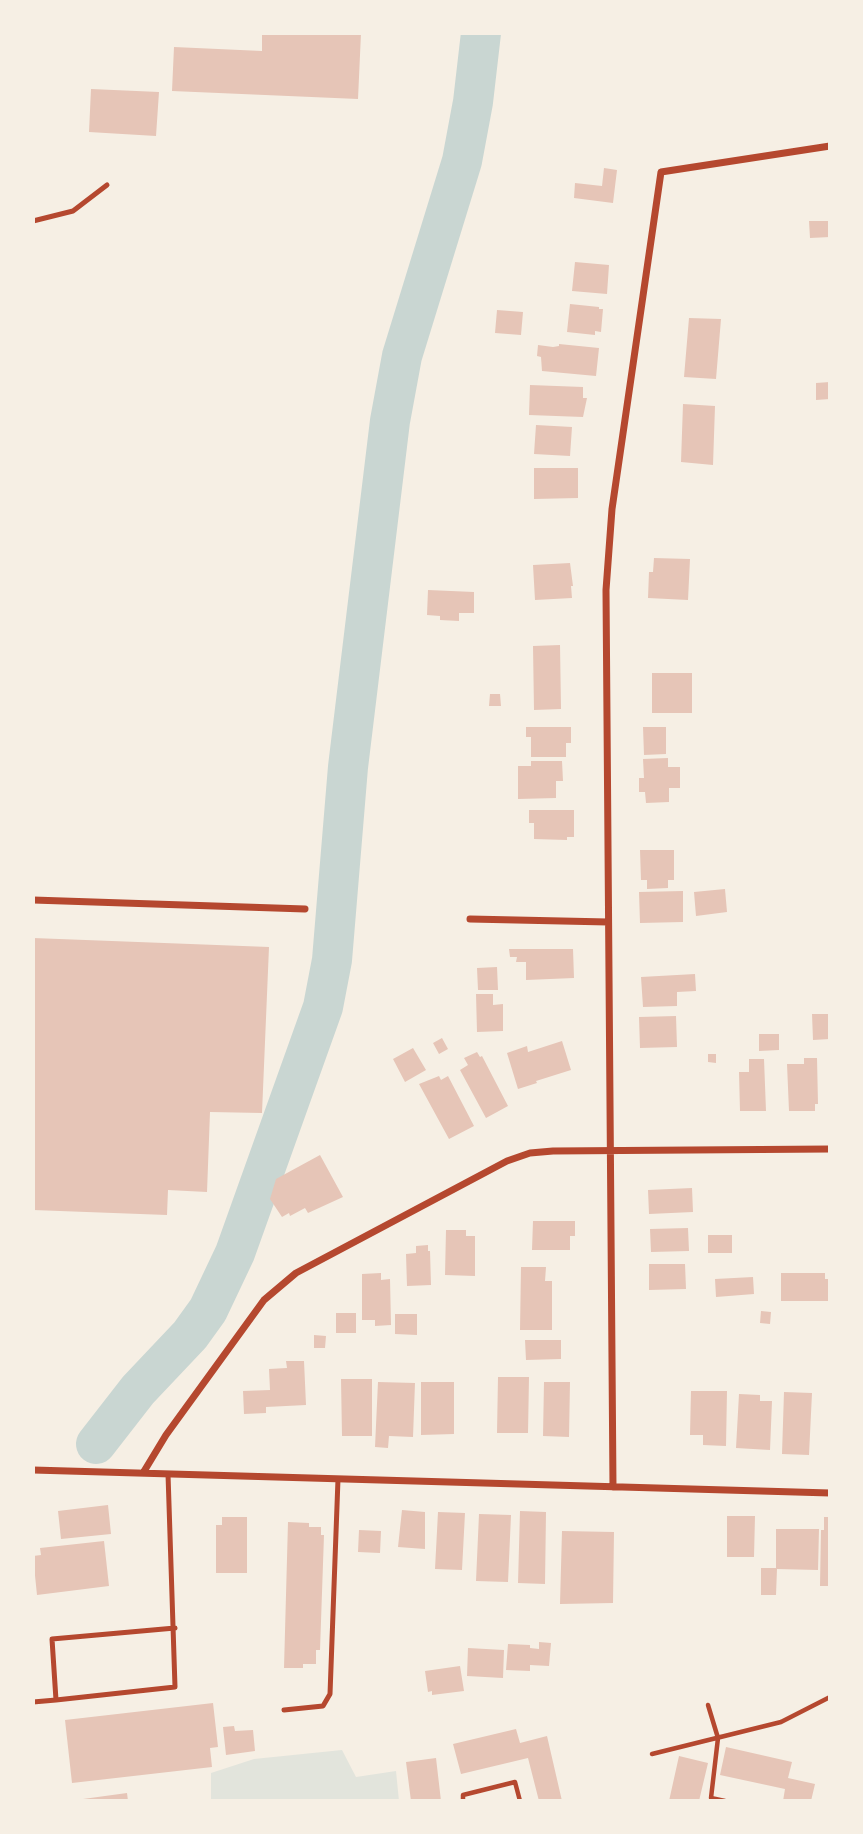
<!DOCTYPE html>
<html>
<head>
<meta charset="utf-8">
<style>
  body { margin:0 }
  #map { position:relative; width:863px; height:1834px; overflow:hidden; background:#f6efe4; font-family:Mulish,sans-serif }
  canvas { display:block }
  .frame { position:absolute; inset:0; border:35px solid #f6efe4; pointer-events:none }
</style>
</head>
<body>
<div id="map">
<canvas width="863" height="1834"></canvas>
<div class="frame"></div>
</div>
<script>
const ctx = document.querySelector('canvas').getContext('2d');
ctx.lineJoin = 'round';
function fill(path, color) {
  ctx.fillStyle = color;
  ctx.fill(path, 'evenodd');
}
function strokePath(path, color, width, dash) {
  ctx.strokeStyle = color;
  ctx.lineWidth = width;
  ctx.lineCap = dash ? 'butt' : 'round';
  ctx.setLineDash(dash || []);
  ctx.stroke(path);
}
const green = new Path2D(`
  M342 1750 356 1777 396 1771 399 1801H211V1773L254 1759Z`);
const river = new Path2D(`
  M96 1444 138 1390 190 1335 208 1310 235 1253 323 1007 332 960 348 767 390 421 402 356 462 161 473 102 481 33`);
const building = new Path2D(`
  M262 33H361L358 99 172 91 174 47 262 51Z
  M91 89 159 92 156 136 89 132Z
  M604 168 617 170 613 203 574 198 575 183 602 186Z
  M809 221H830V237L810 238Z
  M575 262 609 265 607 294 572 291Z
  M570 304 599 307V309H603L601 332 595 331V335L567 332Z
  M497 310 523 312 521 335 495 333Z
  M689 318 721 319 716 379 684 377Z
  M559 344 599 348 596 376 542 371 541 357 537 356 538 345 553 347 559 346Z
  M830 382V399L816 400V383Z
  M530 385 583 387V398H587L583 417 529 415Z
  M683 404 715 406 713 465 681 462Z
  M536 425 572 427 570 456 534 454Z
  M534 468H578V498L534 499Z
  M654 558 690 559 688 600 648 598 649 572H653Z
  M570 563 573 586H571L572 598 535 600 533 565Z
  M428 590 474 592V613H459V621L440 620V616L427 615Z
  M560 645 561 709 534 710 533 646Z
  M652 673H692V713H652Z
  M490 694H500L501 706H489Z
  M526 727H571V743H566V757H531V737H526Z
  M643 727H666V754L644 755Z
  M668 758V767H680V788H669V802L646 803 645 792H639V778H644L643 759Z
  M531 761H562L563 781H556V798L518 799V766H531Z
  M529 810H574V837H567V840L534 839V823H529Z
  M640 850H674V880H668V888L647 889V880H641Z
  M725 889 727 912 696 916 694 892Z
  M683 891V922L640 923 639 892Z
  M33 938 269 947 262 1113 210 1112 207 1192 168 1190 167 1215 33 1210Z
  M509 949H573L574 978 526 980V962H516L517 957H510Z
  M497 967 498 990H478L477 968Z
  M695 974 696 991 677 992V1006L643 1007 641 977Z
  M476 994H493V1005L503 1004V1031L477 1032Z
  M812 1014H830V1039L813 1040Z
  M676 1016 677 1047 640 1048 639 1017Z
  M759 1034H779V1050L759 1051Z
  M442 1038 448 1049 439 1054 433 1043Z
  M562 1041 571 1070 536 1081 537 1083 518 1089 507 1053 527 1046 528 1052Z
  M413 1048 426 1070 405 1082 393 1059Z
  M477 1052 480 1057 482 1056 508 1106 486 1118 460 1070 468 1065 464 1058Z
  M708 1054H716V1063L708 1062Z
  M804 1058H817L818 1104H815V1111H789L787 1064H804Z
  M749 1059H764L766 1111H740L739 1072H749Z
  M439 1076 441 1080 448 1076 474 1126 449 1139 419 1084Z
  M320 1155 343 1197 308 1213 305 1208 290 1216 289 1213 282 1217 270 1199 276 1179Z
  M692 1188 693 1212 649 1214 648 1190Z
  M533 1221H575V1236H570V1250H532Z
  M688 1228 689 1251 651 1252 650 1229Z
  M446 1230H466V1236H475V1276L445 1275Z
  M708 1235H732V1253H708Z
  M428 1245V1251H430L431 1285 407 1286 406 1254 416 1253V1246Z
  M649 1264H685L686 1289 649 1290Z
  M521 1267H546L545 1281H552V1330H520Z
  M381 1273V1280L390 1279 391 1325 375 1326V1320H362V1274Z
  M781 1273H825V1279H830V1301H781Z
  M753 1277 754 1294 716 1297 715 1279Z
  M761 1311 771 1312 770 1324 760 1323Z
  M336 1313H356V1333H336Z
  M395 1314H417V1335L395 1334Z
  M314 1335 326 1336 325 1348H314Z
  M525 1340H561V1359L526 1360Z
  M286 1361H304L306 1405 266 1407V1413L244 1414 243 1391 270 1390 269 1369 287 1368Z
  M498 1377H529L528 1433H497Z
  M341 1379H372V1436H342Z
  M378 1382 415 1383 413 1437 389 1436 388 1448 375 1447Z
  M421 1382H454V1434L421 1435Z
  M544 1382H570L569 1437 543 1436Z
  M691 1391H727L726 1446 703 1445V1435H690Z
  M784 1392 812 1393 809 1455 782 1454Z
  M739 1394 760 1395V1401H772L770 1450 736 1448Z
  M108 1505 111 1534 61 1539 58 1511Z
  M402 1510 425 1512V1549L398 1547Z
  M520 1511 546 1512 545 1584 518 1583Z
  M438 1512 465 1513 462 1570 435 1569Z
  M479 1514 511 1515 508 1582 476 1581Z
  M727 1516H755L754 1557H727Z
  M222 1517H247V1573H216V1525H222Z
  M824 1517H830V1586H820L821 1530H824Z
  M288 1522 309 1523V1527H321V1535H324L320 1650H316V1664H303V1668H284Z
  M776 1529H819L818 1570 777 1569 776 1595H761V1568H776Z
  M359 1530 381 1531 380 1553 358 1552Z
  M562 1531 614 1532 613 1603 560 1604Z
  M104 1541 109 1586 37 1595 33 1556 41 1555 40 1548Z
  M539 1642 551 1643 549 1666 530 1665V1671L506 1670 508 1644 530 1645V1648L539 1649Z
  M468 1648 504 1650 503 1678 467 1676Z
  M460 1666 464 1691 432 1695V1691L428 1692 425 1671Z
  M213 1703 218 1747 210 1748 212 1767 72 1783 65 1720Z
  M234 1726 235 1731 253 1730 255 1751 226 1755 223 1727Z
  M516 1729 520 1743 547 1736 562 1801H539L528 1758 461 1774 453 1744Z
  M726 1747 792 1762 788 1778 815 1784 811 1801H783L785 1789 720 1775Z
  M679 1756 708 1763 699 1801H669Z
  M436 1758 441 1801H411L406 1762Z
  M127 1793 128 1801H83V1799Z`);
const path = new Path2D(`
  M708 1705 718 1738 711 1798 725 1801
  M652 1754 781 1722 830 1697
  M463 1801V1795L515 1782 520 1801`);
const service = new Path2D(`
  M33 221 73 211 107 185
  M168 1474 175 1687 56 1700 52 1639 175 1628
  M33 1702 56 1700
  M284 1710 323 1706 330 1694 338 1479`);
const minor = new Path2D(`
  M33 900 305 909
  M470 919 608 922
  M33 1470 830 1493
  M143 1473 166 1435 264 1300 296 1273 507 1161 530 1153 553 1151 830 1149
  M613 1487 606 590 612 509 661 172 830 146`);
fill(green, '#e2e4dc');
strokePath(river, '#c9d6d2', 40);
fill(building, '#e6c5b7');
strokePath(path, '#b5482f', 4.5);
strokePath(service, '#b5482f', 5);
strokePath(minor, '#b5482f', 7);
</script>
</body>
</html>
